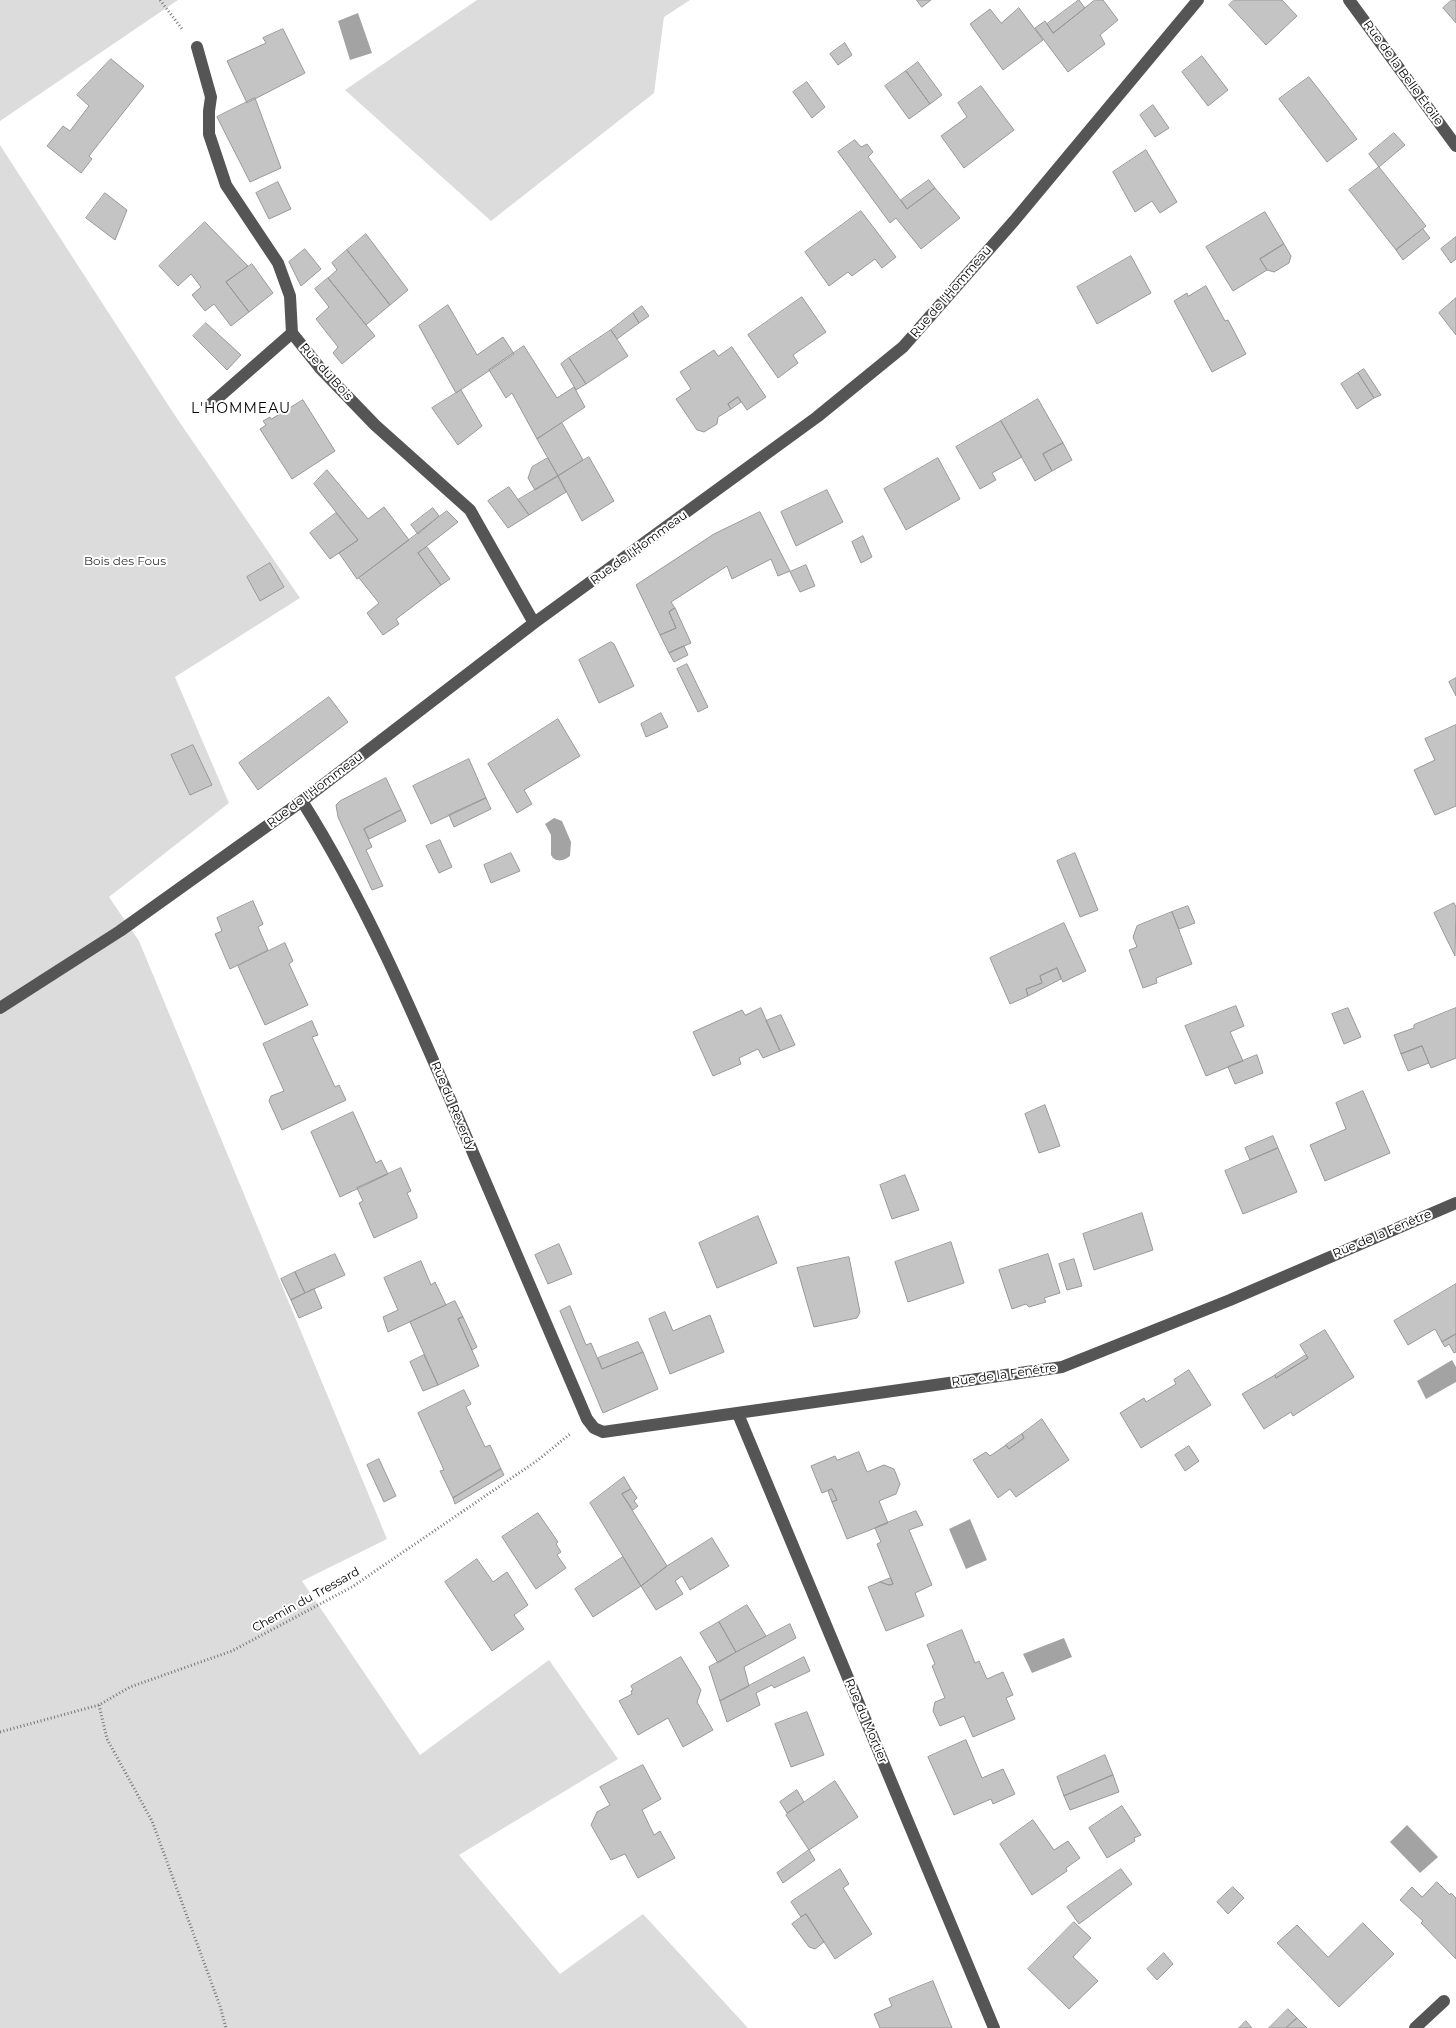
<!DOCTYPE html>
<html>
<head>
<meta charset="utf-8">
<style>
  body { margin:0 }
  canvas { display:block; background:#fff }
</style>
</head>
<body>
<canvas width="1456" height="2028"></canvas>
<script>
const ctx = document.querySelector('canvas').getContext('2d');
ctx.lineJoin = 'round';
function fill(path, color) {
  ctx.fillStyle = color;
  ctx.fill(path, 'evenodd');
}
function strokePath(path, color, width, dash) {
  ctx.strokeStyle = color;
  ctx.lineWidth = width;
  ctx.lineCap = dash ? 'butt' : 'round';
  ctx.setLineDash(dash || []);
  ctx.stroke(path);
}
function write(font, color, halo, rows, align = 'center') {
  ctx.font = font + ' Montserrat,sans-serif';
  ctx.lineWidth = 4;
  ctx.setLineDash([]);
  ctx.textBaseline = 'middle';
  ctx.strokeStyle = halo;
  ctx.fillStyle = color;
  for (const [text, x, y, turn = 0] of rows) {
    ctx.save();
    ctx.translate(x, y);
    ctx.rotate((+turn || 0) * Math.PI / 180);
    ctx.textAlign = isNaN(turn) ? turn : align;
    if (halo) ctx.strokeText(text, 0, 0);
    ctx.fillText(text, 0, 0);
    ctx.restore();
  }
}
const green = new Path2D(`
  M0 0H178L0 121Z
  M477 0H690L664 17 654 93 491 221 345 90Z
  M0 145 174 414 300 598 175 677 229 803 109 897 139 941 387 1539 302 1581 420 1755 549 1660 618 1759 459 1855 560 1974 643 1914 748 2028H0Z`);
const water = new Path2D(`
  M358 13 372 53 350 60 338 21Z
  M554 818 562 821 571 842 570 856C564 861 555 863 551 855V835L545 824Z
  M1452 1360 1456 1367V1382L1426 1399 1417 1381Z
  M970 1519 987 1560 966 1569 949 1529Z
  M1064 1638 1072 1657 1032 1673 1023 1654Z
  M1407 1825 1438 1857 1420 1873 1390 1842Z`);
const building = new Path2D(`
  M917 0H931L922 7Z
  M1079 0 1085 8 1053 33 1047 24Z
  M1095 0H1103L1118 20 1100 35 1105 44 1068 72 1035 28 1045 21 1053 33Z
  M1234 0H1282L1297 16 1266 45 1229 5Z
  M1452 0H1456V23L1443 8Z
  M1019 8 1043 40 1003 70 970 24 990 9 1001 23Z
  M283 29 305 73 247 103 227 61 266 43 263 38Z
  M845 43 852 55 838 65 830 54Z
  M1202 56 1228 90 1208 106 1182 72Z
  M111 59 144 86 89 156 92 159 81 173 47 146 63 126 70 131 89 106 77 95Z
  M918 62 942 95 930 104 906 71Z
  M906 71 930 104 909 119 885 86Z
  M1309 77 1357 139 1327 162 1279 99Z
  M807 82 825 107 812 118 793 92Z
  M981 86 1014 130 964 168 941 136 967 117 958 103Z
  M255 98 281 168 250 182 217 117Z
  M1153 105 1169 128 1155 137 1140 115Z
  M1394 133 1405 145 1379 167 1369 154Z
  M855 140 861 147 867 144 873 152 868 157 907 209 935 188 960 218 921 249 896 218 890 223 838 152Z
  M1146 150 1177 202 1160 213 1152 201 1135 212 1113 172Z
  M1379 167 1426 226 1396 250 1349 190Z
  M929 180 935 188 907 209 901 200Z
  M278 182 291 209 269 219 256 193Z
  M105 193 127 210 115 240 86 218Z
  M861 211 896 257 882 268 875 259 852 276 848 272 829 286 805 252Z
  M1265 212 1284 244 1260 259 1267 270 1233 291 1206 247Z
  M205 222 248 266 226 282 249 312 231 326 214 304 205 311 192 295 201 287 191 274 178 286 159 266Z
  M1423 229 1430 238 1403 260 1396 250Z
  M366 234 408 290 390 305 347 250Z
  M1456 237V259L1451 263 1441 249Z
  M1284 244 1291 256 1289 263 1274 272 1267 270 1260 259Z
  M305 249 321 269 301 286 289 262Z
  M347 250 390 305 366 325 328 278 337 270 332 263Z
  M1131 256 1151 293 1097 324 1077 287Z
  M252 264 273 293 249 312 226 282Z
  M328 278 375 336 342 364 333 353 338 347 316 319 329 307 315 289Z
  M1206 286 1225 321 1228 320 1246 354 1212 372 1174 301 1187 293 1188 296Z
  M802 297 826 332 793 355 798 363 778 378 748 335Z
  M1456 298V335L1439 313Z
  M448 305 477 355 503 337 514 354 456 393 419 326Z
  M642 306 649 316 639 323 633 313Z
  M633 313 639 323 617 339 611 330Z
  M206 323 241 355 227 370 193 336Z
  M611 330 628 356 586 384 569 358Z
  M524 346 557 398 574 387 585 407 537 439 512 393 506 398 489 370Z
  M732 347 766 397 747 410 738 397 728 404 731 409 718 417 717 424 704 432 697 430 676 399 691 389 680 372 714 350 718 356Z
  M569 358 586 384 576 390 561 364Z
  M1364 369 1381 395 1374 398 1358 373Z
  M1358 373 1374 398 1357 409 1341 384Z
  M461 390 482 426 458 445 432 408Z
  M738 397 741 402 731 409 728 404Z
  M1038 399 1063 443 1043 454 1052 471 1035 481 1001 421Z
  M303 400 335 451 292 479 260 429 266 425 263 421 270 417 271 419Z
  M1001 421 1022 457 992 473 996 480 980 489 956 447Z
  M562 423 583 460 558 476 537 439Z
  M1063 443 1072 460 1052 471 1043 454Z
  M589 457 614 501 582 521 558 476Z
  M548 458 558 476 535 490 528 478 532 467Z
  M938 458 960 499 906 530 884 489Z
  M327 470 368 519 384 507 409 540 357 579 339 553 358 540 314 484Z
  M558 476 566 492 529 515 518 500Z
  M509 487 529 515 508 528 488 501Z
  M827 490 843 522 796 546 781 512Z
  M433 508 439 516 418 534 411 525Z
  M447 511 458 522 418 553 441 585 396 619 399 624 383 635 367 613 379 603 359 578Z
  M760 512 790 571 778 576 771 559 732 579 727 566 671 602 675 608 669 612 676 628 660 635 636 585 714 534Z
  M336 513 358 540 330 559 310 533Z
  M863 536 872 557 861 563 852 542Z
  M427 547 450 579 441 585 418 553Z
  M270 563 284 587 260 601 247 577Z
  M806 565 815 586 800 592 790 572Z
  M675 608 691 643 669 653 660 635 676 628 669 612Z
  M611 642 614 644 634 686 599 703 579 660Z
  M684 646 688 655 674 662 669 653Z
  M687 664 708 707 698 712 677 669Z
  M1456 678V696L1449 682Z
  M329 697 348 722 258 790 239 763Z
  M661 713 668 727 646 737 641 724Z
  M558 719 580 756 524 790 532 804 517 813 488 764Z
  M1456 725V806L1435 815 1414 770 1435 760 1425 739Z
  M193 745 212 785 190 795 171 755Z
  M469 759 486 798 431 824 413 786Z
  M386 778 401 810 364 829 372 847 366 850 383 886 372 890 338 817 336 805 340 801Z
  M486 798 491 809 454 827 449 815Z
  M401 810 406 821 369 839 364 829Z
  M440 840 452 867 439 873 426 846Z
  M511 853 520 871 491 883 484 865Z
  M1075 853 1098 910 1080 917 1057 861Z
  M253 901 263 924 258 927 268 950 230 969 215 934 222 931 217 918Z
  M1454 903 1456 907 1455 956 1434 913Z
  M1188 906 1195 923 1179 929 1172 912Z
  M1172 912 1192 964 1156 978 1157 983 1143 988 1129 950 1137 947 1133 937 1137 926Z
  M1064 923 1086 971 1063 982 1057 968 1040 976 1042 983 1026 989 1028 996 1010 1004 990 958Z
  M285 943 293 961 289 964 308 1005 265 1025 238 966Z
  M1057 968 1061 979 1028 996 1026 989 1042 983 1040 976Z
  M1236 1006 1244 1026 1230 1032 1243 1061 1206 1076 1185 1026Z
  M761 1008 780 1051 763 1058 758 1049 739 1058 741 1064 713 1076 693 1032 742 1010 745 1015Z
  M1348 1008 1361 1037 1344 1044 1332 1014Z
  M1456 1008V1058L1431 1068 1422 1046 1401 1054 1394 1035 1414 1028V1025Z
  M781 1015 795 1045 780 1051 766 1021Z
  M312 1021 318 1035 312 1037 335 1087 339 1085 346 1100 282 1130 269 1101 271 1096 284 1091 263 1044Z
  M1422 1046 1429 1063 1408 1071 1401 1054Z
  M1257 1055 1263 1073 1235 1084 1228 1067Z
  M1363 1091 1390 1153 1325 1181 1310 1145 1346 1129 1336 1103Z
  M1045 1105 1060 1146 1039 1153 1025 1114Z
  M353 1112 376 1163 381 1160 388 1174 340 1197 311 1132Z
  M1273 1136 1278 1148 1250 1160 1245 1148Z
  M1278 1148 1297 1192 1243 1214 1225 1171Z
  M401 1168 411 1191 407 1193 417 1215V1218L374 1238 359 1203 363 1201 357 1188Z
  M905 1175 919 1210 892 1219 880 1185Z
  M1142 1213 1153 1250 1094 1270 1083 1234Z
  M758 1216 777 1263 717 1288 699 1243Z
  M951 1242 964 1283 908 1302 895 1262Z
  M559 1244 572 1274 548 1284 535 1255Z
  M335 1254 345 1275 305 1293 295 1272Z
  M1048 1254 1060 1293 1044 1298 1046 1302 1029 1307 1026 1304 1012 1309 999 1270Z
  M849 1257 860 1312 857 1318 814 1327 797 1268Z
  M1074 1259 1082 1286 1067 1290 1059 1264Z
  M421 1261 431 1285 435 1282 446 1305 388 1332 383 1317 398 1310 384 1278Z
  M295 1272 305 1293 291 1300 281 1279Z
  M1456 1284V1334L1442 1342 1435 1329 1408 1345 1394 1321Z
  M314 1289 322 1308 299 1318 291 1300Z
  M455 1301 463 1317 458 1319 479 1366 438 1385 410 1322Z
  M570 1306 586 1345 591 1343 602 1369 643 1352 658 1389 603 1413 560 1311Z
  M665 1312 673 1331 710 1315 724 1352 670 1374 649 1319Z
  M463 1317 477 1347 472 1350 458 1319Z
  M1325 1330 1354 1377 1293 1416 1291 1412 1264 1429 1242 1394 1275 1375 1276 1378 1308 1358 1300 1345Z
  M1456 1334V1352L1454 1353 1449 1344 1445 1347 1442 1342Z
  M638 1342 643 1352 602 1369 598 1358Z
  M424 1355 438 1385 423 1391 410 1362Z
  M1306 1355 1308 1358 1276 1378 1275 1375Z
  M1189 1370 1211 1405 1141 1448 1120 1413 1144 1398 1146 1402 1176 1384 1174 1380Z
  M464 1390 471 1404 466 1407 485 1447 490 1445 501 1469 453 1498 440 1471 444 1470 418 1413Z
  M1042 1419 1069 1460 1016 1497 1010 1489 998 1498 973 1460 986 1452 990 1456 1006 1445 1009 1449 1024 1438 1022 1434Z
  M1022 1434 1024 1438 1009 1449 1006 1445Z
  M1189 1446 1199 1461 1185 1471 1175 1455Z
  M859 1452 867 1472 884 1465 894 1469 900 1484 896 1494 879 1501 888 1523 847 1539 832 1502 837 1500 832 1489 822 1493 811 1466 835 1456 837 1460Z
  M379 1459 396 1496 384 1502 367 1465Z
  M501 1469 504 1475 455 1504 453 1498Z
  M624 1477 631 1489 622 1494 667 1566 641 1586 590 1503Z
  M631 1489 637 1498 634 1501 638 1506 633 1510 622 1494Z
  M832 1489 837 1500 832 1502 828 1491Z
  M916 1511 923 1525 909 1530 932 1585 915 1593 924 1616 886 1631 868 1587 880 1582 889 1585 893 1584 877 1544 881 1542 875 1528Z
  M538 1513 558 1542 556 1544 561 1552 557 1555 566 1568 536 1589 502 1537Z
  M712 1538 729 1566 690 1590 682 1576 675 1581 683 1594 656 1610 641 1586 667 1566Z
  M623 1557 641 1586 593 1617 575 1589Z
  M477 1559 493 1582 507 1572 528 1605 514 1615 524 1629 492 1651 445 1582Z
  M891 1578 893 1584 889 1585 880 1582Z
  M747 1605 766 1636 736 1652 719 1622Z
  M719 1622 736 1652 718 1663 700 1633Z
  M790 1624 796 1638 744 1667 749 1686 720 1701 709 1667Z
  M962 1630 975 1663 979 1661 987 1679 1003 1672 1013 1695 1006 1698 1015 1719 973 1737 964 1716 940 1726 933 1711 935 1702 945 1698 932 1666 935 1664 927 1645Z
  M681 1657 701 1690 697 1702 713 1730 683 1747 668 1718 638 1735 619 1701 632 1694 631 1691 633 1690 631 1686Z
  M804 1657 810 1671 774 1688 772 1685 756 1693 760 1705 727 1722 720 1701Z
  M807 1712 824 1755 791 1767 775 1724Z
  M966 1740 982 1778 1003 1769 1015 1794 993 1804 991 1799 954 1815 928 1757Z
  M1105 1755 1113 1775 1064 1796 1057 1777Z
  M643 1765 661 1799 642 1810 654 1835 660 1831 675 1858 638 1878 625 1854 611 1860 591 1825 597 1812 610 1805 600 1787Z
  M1113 1775 1119 1792 1070 1810 1064 1796Z
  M835 1781 858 1817 809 1850 786 1815Z
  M797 1790 804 1802 787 1813 780 1802Z
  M1122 1806 1141 1835 1134 1838 1135 1841 1107 1858 1089 1828Z
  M1033 1820 1054 1850 1068 1841 1080 1858 1066 1868 1067 1871 1032 1895 1000 1844Z
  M809 1850 815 1860 783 1883 777 1873Z
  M840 1869 849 1884 843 1888 872 1934 835 1959 806 1914 801 1917 791 1902Z
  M1121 1869 1132 1884 1079 1924 1067 1907Z
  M1437 1882 1450 1895 1451 1893 1456 1898V1959L1421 1923 1423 1921 1400 1900 1412 1887 1422 1897Z
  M1233 1887 1244 1898 1228 1914 1217 1902Z
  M806 1914 824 1942 815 1949 809 1947 792 1924Z
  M1074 1922 1091 1938 1073 1957 1098 1981 1069 2009 1028 1969Z
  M1363 1923 1394 1954 1339 2007 1277 1943 1297 1925 1328 1957Z
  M1164 1953 1173 1964 1157 1980 1147 1969Z
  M933 1981 952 2028H880L874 2014 892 2006 889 1999Z
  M1288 2009 1297 2018 1286 2028H1269Z
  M1297 2018 1307 2028H1286Z
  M1246 2021 1252 2028H1239Z`);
const path = new Path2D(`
  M160 0 182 29
  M99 1705 107 1739 152 1821 220 2006 226 2028
  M0 1732 99 1705 130 1687 232 1651 352 1587 538 1460 570 1434`);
const minor = new Path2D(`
  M1349 0 1456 146
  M197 47 211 97 209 111V134L226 185 278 263 290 296 292 333 320 368 375 425 470 510 534 623
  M211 404 292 333
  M302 801C365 901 412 1011 459 1120 502 1220 544 1320 587 1419L594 1428 603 1432 1062 1367 1230 1300 1456 1203
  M0 1008 120 931 302 801 534 623 817 417 903 347 1014 221 1198 0
  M738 1414 994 2028
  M1415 2028 1444 2001`);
const streetNames = [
  ["Rue de la Belle Étoile",1403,73,54],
  ["Rue de l'Hommeau",951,292,-49],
  ["Rue du Bois",326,372,48],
  ["Rue de l'Hommeau",639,548,-36],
  ["Rue de l'Hommeau",315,790,-37],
  ["Rue du Reverdy",453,1106,67],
  ["Rue de la Fenêtre",1382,1234,-23],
  ["Rue de la Fenêtre",1004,1375,-8],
  ["Chemin du Tressard",306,1600,-29],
  ["Rue du Mortier",866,1721,67]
];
const parkNames = [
  ["Bois des Fous",125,561]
];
const neighbourhoodNames = [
  ["L'HOMMEAU",241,409]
];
fill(green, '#dcdcdc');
fill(water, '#a3a3a3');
fill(building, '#c4c4c4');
strokePath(building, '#999', 1);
strokePath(path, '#777', 3, [1, 2.5]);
strokePath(minor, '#555', 12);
write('12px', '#000', '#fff', streetNames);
write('12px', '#333', '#fff', parkNames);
ctx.letterSpacing = '1px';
write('14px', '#000', '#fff', neighbourhoodNames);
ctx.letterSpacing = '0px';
</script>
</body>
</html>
